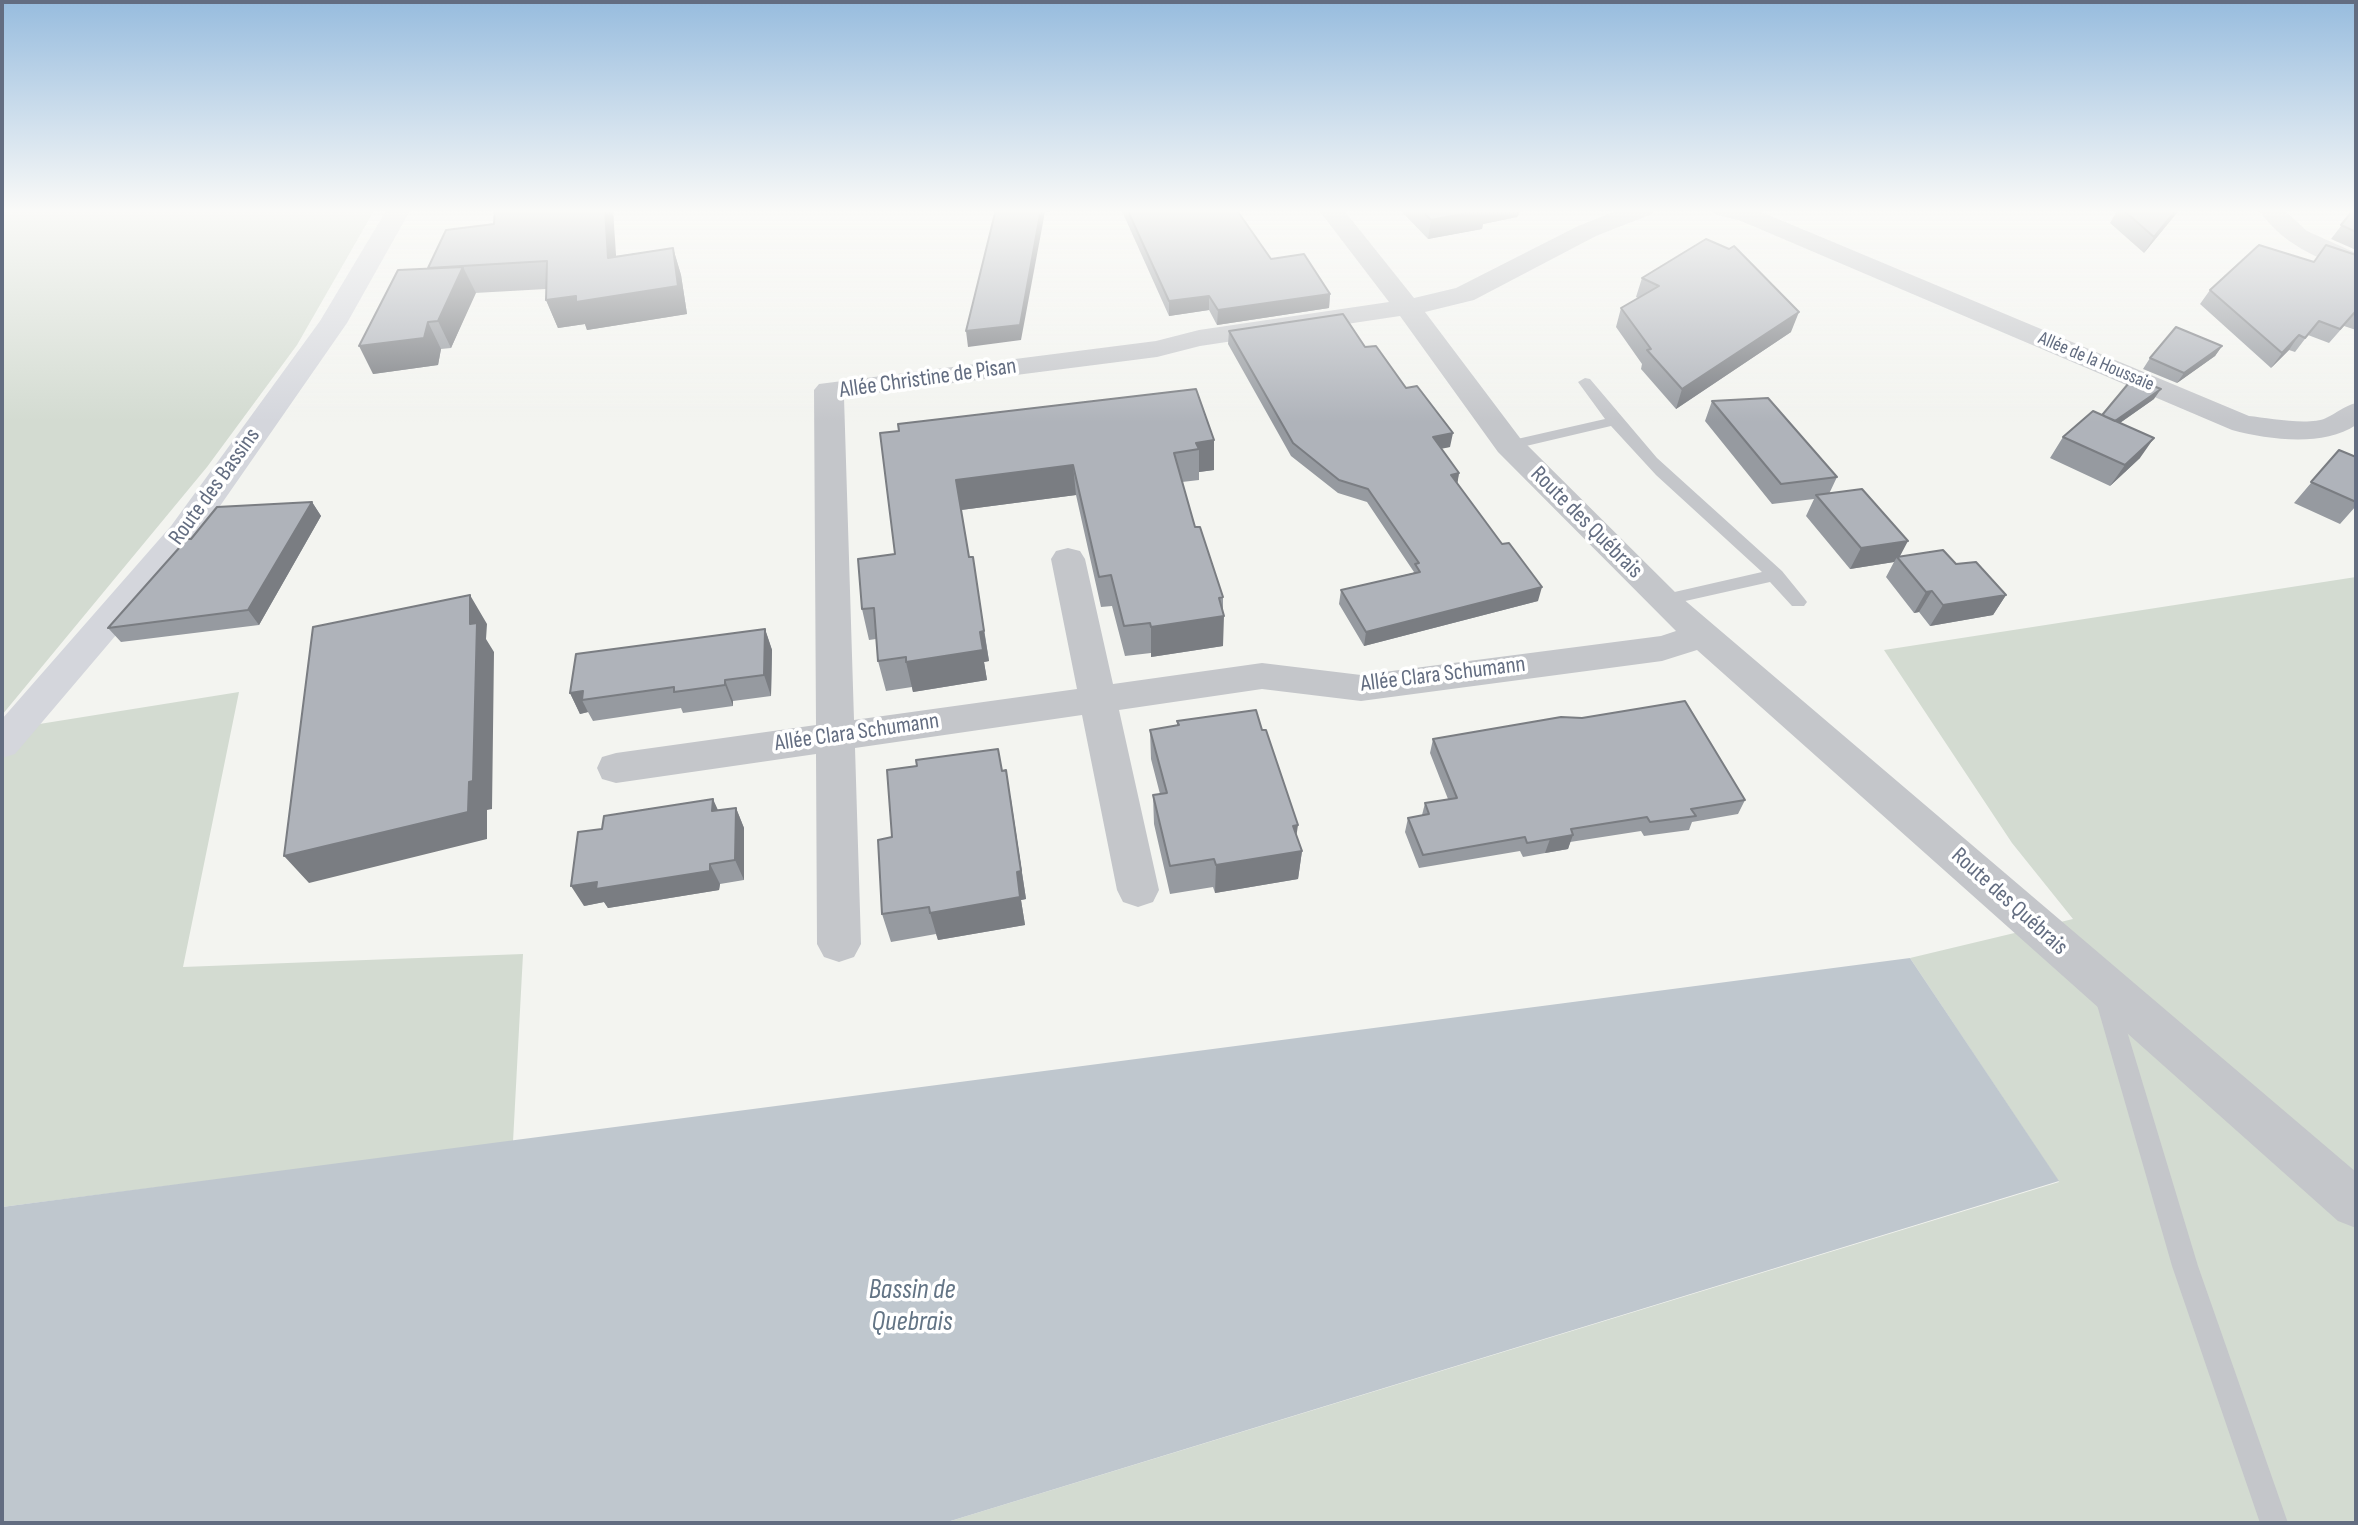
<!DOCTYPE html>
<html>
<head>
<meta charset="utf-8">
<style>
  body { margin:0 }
  #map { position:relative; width:2358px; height:1525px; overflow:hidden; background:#f3f4f0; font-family:"Sofia Sans Condensed",sans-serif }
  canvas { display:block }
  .frame { position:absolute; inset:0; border:4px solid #636d81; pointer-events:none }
</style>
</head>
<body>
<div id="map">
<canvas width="2358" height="1525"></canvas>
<div class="frame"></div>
</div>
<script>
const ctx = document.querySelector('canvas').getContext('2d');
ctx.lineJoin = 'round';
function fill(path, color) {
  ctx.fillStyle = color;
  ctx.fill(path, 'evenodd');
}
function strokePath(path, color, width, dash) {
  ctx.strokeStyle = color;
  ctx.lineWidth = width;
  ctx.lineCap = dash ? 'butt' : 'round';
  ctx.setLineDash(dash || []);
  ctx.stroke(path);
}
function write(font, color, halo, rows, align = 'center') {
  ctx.font = font + ' "Sofia Sans Condensed",sans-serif';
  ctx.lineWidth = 7;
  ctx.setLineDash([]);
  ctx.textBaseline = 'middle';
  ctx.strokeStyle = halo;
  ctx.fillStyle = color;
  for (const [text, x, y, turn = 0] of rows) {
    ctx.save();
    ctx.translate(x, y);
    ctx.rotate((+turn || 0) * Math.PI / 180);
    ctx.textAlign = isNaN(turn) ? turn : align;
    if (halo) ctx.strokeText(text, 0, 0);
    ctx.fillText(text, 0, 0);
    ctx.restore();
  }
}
const green = new Path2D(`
  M2 209H375L297 345 207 467 2 715Z
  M2356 577V1523H944L2059 1182 1910 958 2073 919 2012 843 1884 650Z
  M239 692 183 967 523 954 513 1142 2 1207V730Z`);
const water = new Path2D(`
  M1910 958 2059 1181 944 1523H2V1207Z`);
const lane = new Path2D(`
  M1585 378 1590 379 1657 458 1782 571 1804 598 1807 602 1804 606H1792L1770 582 1663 606 1657 604 1654 600 1657 596 1762 572 1656 475 1611 426 1509 450 1504 448 1501 445 1504 442 1605 419 1578 382Z
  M2106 988 2114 991 2117 998 2198 1266 2288 1523H2260L2172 1266 2095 998 2098 991Z`);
const street = new Path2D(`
  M1318 209H1343L1414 298 1456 288 1578 226 1621 209H1655L1652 214 1596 236 1474 300 1425 312 1520 438 1675 592 2356 1172V1228L2338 1221 1697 650 1662 661 1361 701 1262 689 1119 710 1159 890 1153 902 1138 907 1123 902 1117 890 1082 715 855 748 861 944 854 957 839 962 824 957 817 944 816 754 616 783 602 779 597 768 602 757 616 753 816 725 814 390 819 384 1156 341 1199 330 1389 302ZM1400 316 1498 452 1676 631 1661 636 1361 675 1262 663 1113 684 1085 559 1080 551 1068 548 1056 551 1051 559 1077 689 854 720 844 397 1157 357 1200 346Z
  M1711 209 1759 211 2249 416C2268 418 2309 426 2326 418 2337 413 2344 406 2356 403V425C2323 447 2270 440 2232 430L1741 221 1714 214Z
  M2258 209H2283L2307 231 2356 253V270C2318 261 2280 242 2258 209Z`);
const secondary = new Path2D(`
  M387 209H411L347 323 195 542 15 754 2 758V719L171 526 320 321Z`);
const wall = new Path2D(`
  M1121 209H1236L1271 259 1330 294 1329 308 1217 325 1209 310 1169 316Z
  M1399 209H1522L1517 217 1483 224 1482 229 1428 239Z
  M2118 209H2180L2144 253 2110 223Z
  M2354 209H2356V250L2331 239Z
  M673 248 681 275 687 314 587 330 585 324 558 328 546 300V289L475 293 451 348 441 349 438 365 373 374 428 269V268L616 256Z
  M2356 255V330L2344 326 2329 343 2308 335 2295 352 2289 350 2271 368 2200 304 2210 290 2314 262Z
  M1642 278 1791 332 1676 409 1641 369 1642 364 1616 327 1621 308 1638 298 1636 297Z
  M1229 331 1365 347 1406 388 1450 447 1441 448 1459 473 1457 483 1538 601 1364 646 1339 604 1341 590 1413 573 1414 572 1367 502 1338 493 1291 456 1228 344Z
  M2222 346 2215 356 2177 383 2143 369 2150 358Z
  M2154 399 2120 423 2140 458 2110 486 2050 458 2063 437 2102 415Z
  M1712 401 1837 477 1829 494 1900 556 1956 564 2006 595 1993 615 1930 626 1919 612 1914 613 1886 577 1894 562 1850 569 1806 516 1814 499 1772 504 1705 421Z
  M880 433 1214 440V470L1199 472V480L1182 482 1195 527 1223 597V646L1151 657V653L1125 656 1112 606 1101 607 1076 495 961 510 969 557H973L989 661 984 662 987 680 913 692 912 687 886 691 878 661 876 639 869 640 862 609 895 554Z
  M2339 450 2356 457V506L2340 524 2294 503Z
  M312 502 321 516 259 625 121 642 108 628 191 539Z
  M765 629 772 650 771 696 733 701V706L683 713 681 708 593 721 588 712 580 714 570 693Z
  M1177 721 1296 835 1302 851 1298 879 1215 893 1213 887 1170 894 1154 824 1153 795 1160 794 1151 759 1150 730 1177 726Z
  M1433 739 1745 800 1738 814 1692 822 1689 830 1644 836 1641 831 1570 842 1568 849 1523 857 1520 851 1419 868 1405 832 1408 818 1422 815 1425 803 1448 799 1430 753Z
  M1002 771 1011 799 1026 899 1021 900 1025 925 938 940 936 934 891 942 882 914Z
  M736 808 744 828V880L720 884 719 890 608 908 604 902 584 906 718 810Z`);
const shadedWall = new Path2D(`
  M605 209H613L618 285 608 258Z
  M1041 209H1064L1045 212 1021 340 968 347 966 331Z
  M1481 209H1522L1517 217 1483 224 1482 229 1428 239 1431 220Z
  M2177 209H2180L2144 253 2154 237Z
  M673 248 681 275 687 314 587 330 585 324 558 328 546 300 576 296Z
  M463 267 476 293 451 348 438 321Z
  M1330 294 1329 308 1217 325 1218 310Z
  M1209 296V310L1169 316V301Z
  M1799 312 1791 332 1676 409 1682 389Z
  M428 322 441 349 438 365 373 374 359 346Z
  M2299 335 2289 350 2271 368 2282 353Z
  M2222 346 2215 356 2177 383 2184 373Z
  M2161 389 2154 399 2104 434 2111 424Z
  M1453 433 1450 447 1431 451 1433 437Z
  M2154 438 2140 458 2110 486 2125 465Z
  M1214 440V470L1199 472V449L1196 443Z
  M1073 465 1076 495 961 510 956 480Z
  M1459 473 1457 486 1451 475Z
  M312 502 321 516 259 625 248 610Z
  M1908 541 1899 558 1897 557 1894 562 1850 569 1861 548Z
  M1542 587 1538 601 1364 646 1366 632Z
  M1932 591 1919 612 1914 613 1926 592Z
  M470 595 487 624 486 639 494 652 492 809 487 810V839L309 883 284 856 469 782Z
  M2006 595 1993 615 1930 626 1943 605Z
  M1224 616 1223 646 1151 657V627Z
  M765 629 772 650 771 696 764 675Z
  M984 631 989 661 984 662 987 680 913 692 906 662 980 632Z
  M725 680 733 701V706L725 685Z
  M583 691 582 700 588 712 580 714 570 693Z
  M1006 770 1026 899 1021 900 1025 925 938 940 930 913Z
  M713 799 722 819 712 811Z
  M736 808 744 828V880L735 860Z
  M1298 825 1294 852 1302 851 1298 879 1215 893 1216 865 1293 826Z
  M1573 835 1568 849 1545 853 1550 839Z
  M710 864 720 884 719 890 608 908 604 902 584 906 571 886Z`);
const building = new Path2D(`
  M495 209H605L608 258 673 248 678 286 576 302V296L546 300 547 261 428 268 446 230 494 224Z
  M996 209H1041L1020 325 966 331Z
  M1127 209H1236L1271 259 1304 254 1330 294 1218 310 1209 296 1169 301Z
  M1420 209H1486L1431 220Z
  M2122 209H2177L2154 237Z
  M2354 209H2356V232L2341 225Z
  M1706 239 1729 249 1734 246 1799 312 1682 389 1647 350 1651 349 1621 308 1659 286 1642 278Z
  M2259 245 2314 262 2326 245 2356 255V312H2355L2340 329 2319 321 2305 338 2299 335 2282 353 2210 290Z
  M463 267 438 321 428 322 424 338 359 346 398 270Z
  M1343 314 1365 347 1376 346 1406 388 1417 386 1453 433 1433 437 1459 473 1451 475 1502 544 1509 543 1542 587 1366 632 1341 590 1420 572 1415 564 1419 563 1368 489 1339 480 1293 443 1229 331Z
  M2176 327 2222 346 2184 373 2150 358Z
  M2133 378 2161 389 2115 421 2104 416 2103 414Z
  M1196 389 1214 440 1196 443 1199 449 1174 453 1195 527H1200L1223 597 1219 598 1224 616 1151 627 1150 623 1124 626 1111 575 1099 577 1073 465 956 480 969 557H973L984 631 980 632 983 650 906 662V657L878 661 874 608 862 609 858 559 895 554 880 433 899 431 898 424Z
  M1768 398 1837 477 1781 484 1712 401Z
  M2093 411 2154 438 2125 465 2063 437Z
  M2339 450 2356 457V502L2311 482Z
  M1862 489 1908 541 1861 548 1816 495Z
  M312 502 248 610 108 628 187 539H191L217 507Z
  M1943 550 1956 564 1976 562 2006 595 1943 605 1932 591 1926 592 1897 557Z
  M470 595V624L477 623 473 781 469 782 468 812 284 856 313 627Z
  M765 629 764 675 725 680V685L674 692V687L582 700 583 691 570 693 576 654Z
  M1685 701 1745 800 1691 809 1696 816 1650 822 1647 817 1571 829 1573 835 1527 843 1525 837 1423 855 1408 818 1429 814 1425 803 1457 798 1433 739 1561 717 1582 718Z
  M1256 710 1262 730H1266L1298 825 1293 826 1302 851 1216 865 1214 859 1170 866 1153 795 1167 793 1150 730 1179 725 1177 721Z
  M998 749 1002 771 1006 770 1021 871 1017 872 1020 897 930 913 929 907 882 914 878 840 892 837 887 770 917 766 916 760Z
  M713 799 712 811 736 808 735 860 710 864V871L596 889 597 882 571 886 578 832 602 829 604 816Z`);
const farStreetnames = [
  ["Allée de la Houssaie",2096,362,23]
];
const streetNames = [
  ["Allée Christine de Pisan",928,379,-8],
  ["Route des Bassins",215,487,-54],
  ["Route des Québrais",1586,523,45],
  ["Allée Clara Schumann",1443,675,-7],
  ["Allée Clara Schumann",857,733,-8],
  ["Route des Québrais",2009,902,42]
];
const nearWaternames = [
  ["Bassin de",912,1291],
  ["Quebrais",912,1323]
];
fill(green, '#d3dbd1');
fill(water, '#bfc7ce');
fill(lane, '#c4c6ca');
fill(street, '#c4c6ca');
fill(secondary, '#d4d6dc');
fill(wall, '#969aa0');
fill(shadedWall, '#7a7d82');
fill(building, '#afb3ba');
strokePath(building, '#7a7d82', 2);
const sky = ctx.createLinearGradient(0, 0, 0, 422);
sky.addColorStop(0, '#97bcde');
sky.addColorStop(0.5, '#fafaf8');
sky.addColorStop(1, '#fafaf800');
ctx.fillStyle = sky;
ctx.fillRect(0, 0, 2358, 422);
write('19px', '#636d81', '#fff', farStreetnames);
write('23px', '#636d81', '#fff', streetNames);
write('italic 28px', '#637485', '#fff', nearWaternames);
</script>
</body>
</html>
